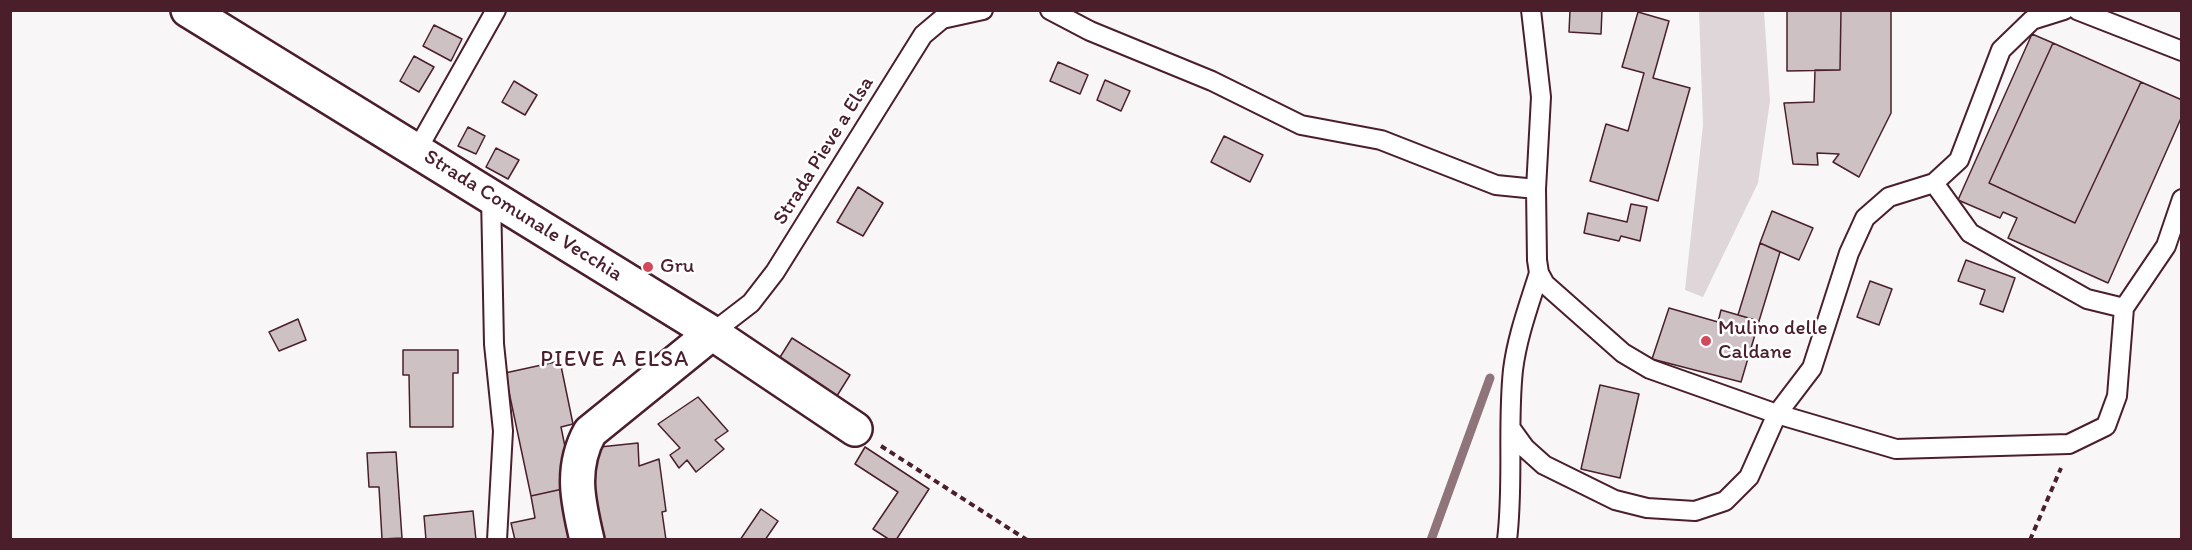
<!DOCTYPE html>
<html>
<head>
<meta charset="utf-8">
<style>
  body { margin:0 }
  #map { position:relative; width:2192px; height:550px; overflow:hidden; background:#f8f6f7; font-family:Itim,sans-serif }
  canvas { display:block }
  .frame { position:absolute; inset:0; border:12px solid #4a1f2b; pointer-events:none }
</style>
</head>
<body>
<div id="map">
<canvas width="2192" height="550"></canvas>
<div class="frame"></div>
</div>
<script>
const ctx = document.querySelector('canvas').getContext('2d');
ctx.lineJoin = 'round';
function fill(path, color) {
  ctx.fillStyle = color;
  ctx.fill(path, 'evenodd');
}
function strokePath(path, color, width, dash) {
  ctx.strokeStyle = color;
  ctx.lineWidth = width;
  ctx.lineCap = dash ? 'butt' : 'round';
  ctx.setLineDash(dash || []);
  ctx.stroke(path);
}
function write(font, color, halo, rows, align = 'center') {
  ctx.font = font + ' Itim,sans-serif';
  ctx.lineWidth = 5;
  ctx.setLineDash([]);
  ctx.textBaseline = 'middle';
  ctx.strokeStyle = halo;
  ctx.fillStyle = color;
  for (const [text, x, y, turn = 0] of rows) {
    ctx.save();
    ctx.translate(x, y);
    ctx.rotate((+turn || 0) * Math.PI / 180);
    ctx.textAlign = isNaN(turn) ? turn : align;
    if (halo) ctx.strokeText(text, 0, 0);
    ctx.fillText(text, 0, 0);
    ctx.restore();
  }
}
const green = new Path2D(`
  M1699 11H1764L1770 101 1758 183 1703 297 1685 290 1703 125Z`);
const stream = new Path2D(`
  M1431 540 1490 378`);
const building = new Path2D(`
  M1570 10H1602L1601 34 1569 32Z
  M1787 10H1841L1840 70 1787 71Z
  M1841 10H1891V113L1859 177 1833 162 1839 154 1817 153 1818 165 1793 164 1784 103 1814 102 1815 70H1840Z
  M1638 12 1669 21 1653 78 1690 88 1658 201 1590 181 1606 124 1628 131 1644 73 1622 67Z
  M434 25 462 39 451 61 423 46Z
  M2032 34 2053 43 1989 183 2075 223 2141 82 2182 100V116L2108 283 2008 238 2017 218 2003 212 2000 218 1958 200Z
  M2053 43 2141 82 2075 223 1989 183Z
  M414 56 434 67 419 92 400 81Z
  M1058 62 1088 75 1080 94 1050 81Z
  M1105 80 1130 91 1121 111 1097 100Z
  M514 81 537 95 525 115 502 102Z
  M468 127 485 136 476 154 458 146Z
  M1224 136 1263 155 1250 182 1211 162Z
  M496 148 519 160 508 179 486 167Z
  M858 187 883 203 863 236 837 222Z
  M1631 204 1647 207 1640 241 1621 236 1619 241 1584 233 1588 213 1627 222Z
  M1772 211 1813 228 1799 260 1760 243Z
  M1760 243 1780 252 1759 321 1738 315Z
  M1966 260 2015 278 2003 312 1980 304 1985 290 1958 281Z
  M1870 281 1892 289 1879 325 1857 317Z
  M1669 308 1718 322 1721 310 1759 321 1741 382 1652 359Z
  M298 319 306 340 279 351 269 332Z
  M792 338 850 375 835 399 777 362Z
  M403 350H458V373H453V427H410L409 375H403Z
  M560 361 573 424 561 427 572 481 567 488 531 496 505 373Z
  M1600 385 1639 394 1620 478 1581 469Z
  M698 397 728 431 715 440 724 449 696 472 687 460 679 468 670 455 680 448 658 424Z
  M638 443 639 466 659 459 666 511 662 512 666 540H596L590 448Z
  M865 447 929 489 896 540H890L873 529 898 492 855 464Z
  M396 452 402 538 382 539 379 487H369L367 453Z
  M567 488 578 540H515L511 523 535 518 531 496Z
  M761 509 778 521 765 540H740Z
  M473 511 476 540H426L424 516Z`);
const path = new Path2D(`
  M881 446 1027 540
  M2030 540 2061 468`);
const service = new Path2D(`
  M1050 10 1090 31 1212 81 1301 125 1381 140 1496 185 1536 189 1537 260 1539 273 1545 284 1623 353 1650 369 1777 414 1896 449 2069 444 2106 426 2117 396 2124 308 2166 246 2182 199
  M1531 10 1541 97 1536 189
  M2077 10 2182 51
  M417 150 496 10
  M1934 183 1970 233 2087 299 2124 308
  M491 196 494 344 503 431 497 540
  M712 333 751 303 775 272 923 35 942 19 983 10
  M1512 430 1525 448 1544 465 1615 500 1647 508 1695 511 1725 501 1749 477 1777 414 1812 368 1849 253 1865 218 1889 197 1934 183 1959 160 2001 50 2032 20 2064 10
  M1507 540C1514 483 1507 426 1513 370 1517 337 1529 305 1539 273`);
const minor = new Path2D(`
  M188 10 712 333 855 429
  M587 540C578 502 570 468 590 432L712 333`);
const markers = [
  [648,267,6,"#d1495b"],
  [1706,341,6,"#d1495b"]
];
const streetNames = [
  ["Strada Pieve a Elsa",824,151,-58],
  ["Strada Comunale Vecchia",523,216,32]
];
const poiNames = [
  ["Gru",660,267],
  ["Mulino delle",1718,329],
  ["Caldane",1718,353]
];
const neighbourhoodNames = [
  ["PIEVE A ELSA",615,360]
];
fill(green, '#ded6d9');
strokePath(stream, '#8f747b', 9);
fill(building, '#cdc1c4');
strokePath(building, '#4a1f2b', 1.5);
strokePath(service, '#4a1f2b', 22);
strokePath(minor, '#4a1f2b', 38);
strokePath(path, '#4a1f2b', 4, [6, 4.5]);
strokePath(service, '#fff', 18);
strokePath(minor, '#fff', 33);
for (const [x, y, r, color] of markers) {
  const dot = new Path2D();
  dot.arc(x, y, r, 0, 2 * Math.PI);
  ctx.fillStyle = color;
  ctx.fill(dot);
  strokePath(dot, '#fff', 2);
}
write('21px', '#4a1f2b', '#fff', streetNames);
write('21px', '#4a1f2b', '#fff', poiNames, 'left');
ctx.letterSpacing = '1.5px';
write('22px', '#4a1f2b', '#fff', neighbourhoodNames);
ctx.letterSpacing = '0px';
</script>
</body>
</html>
